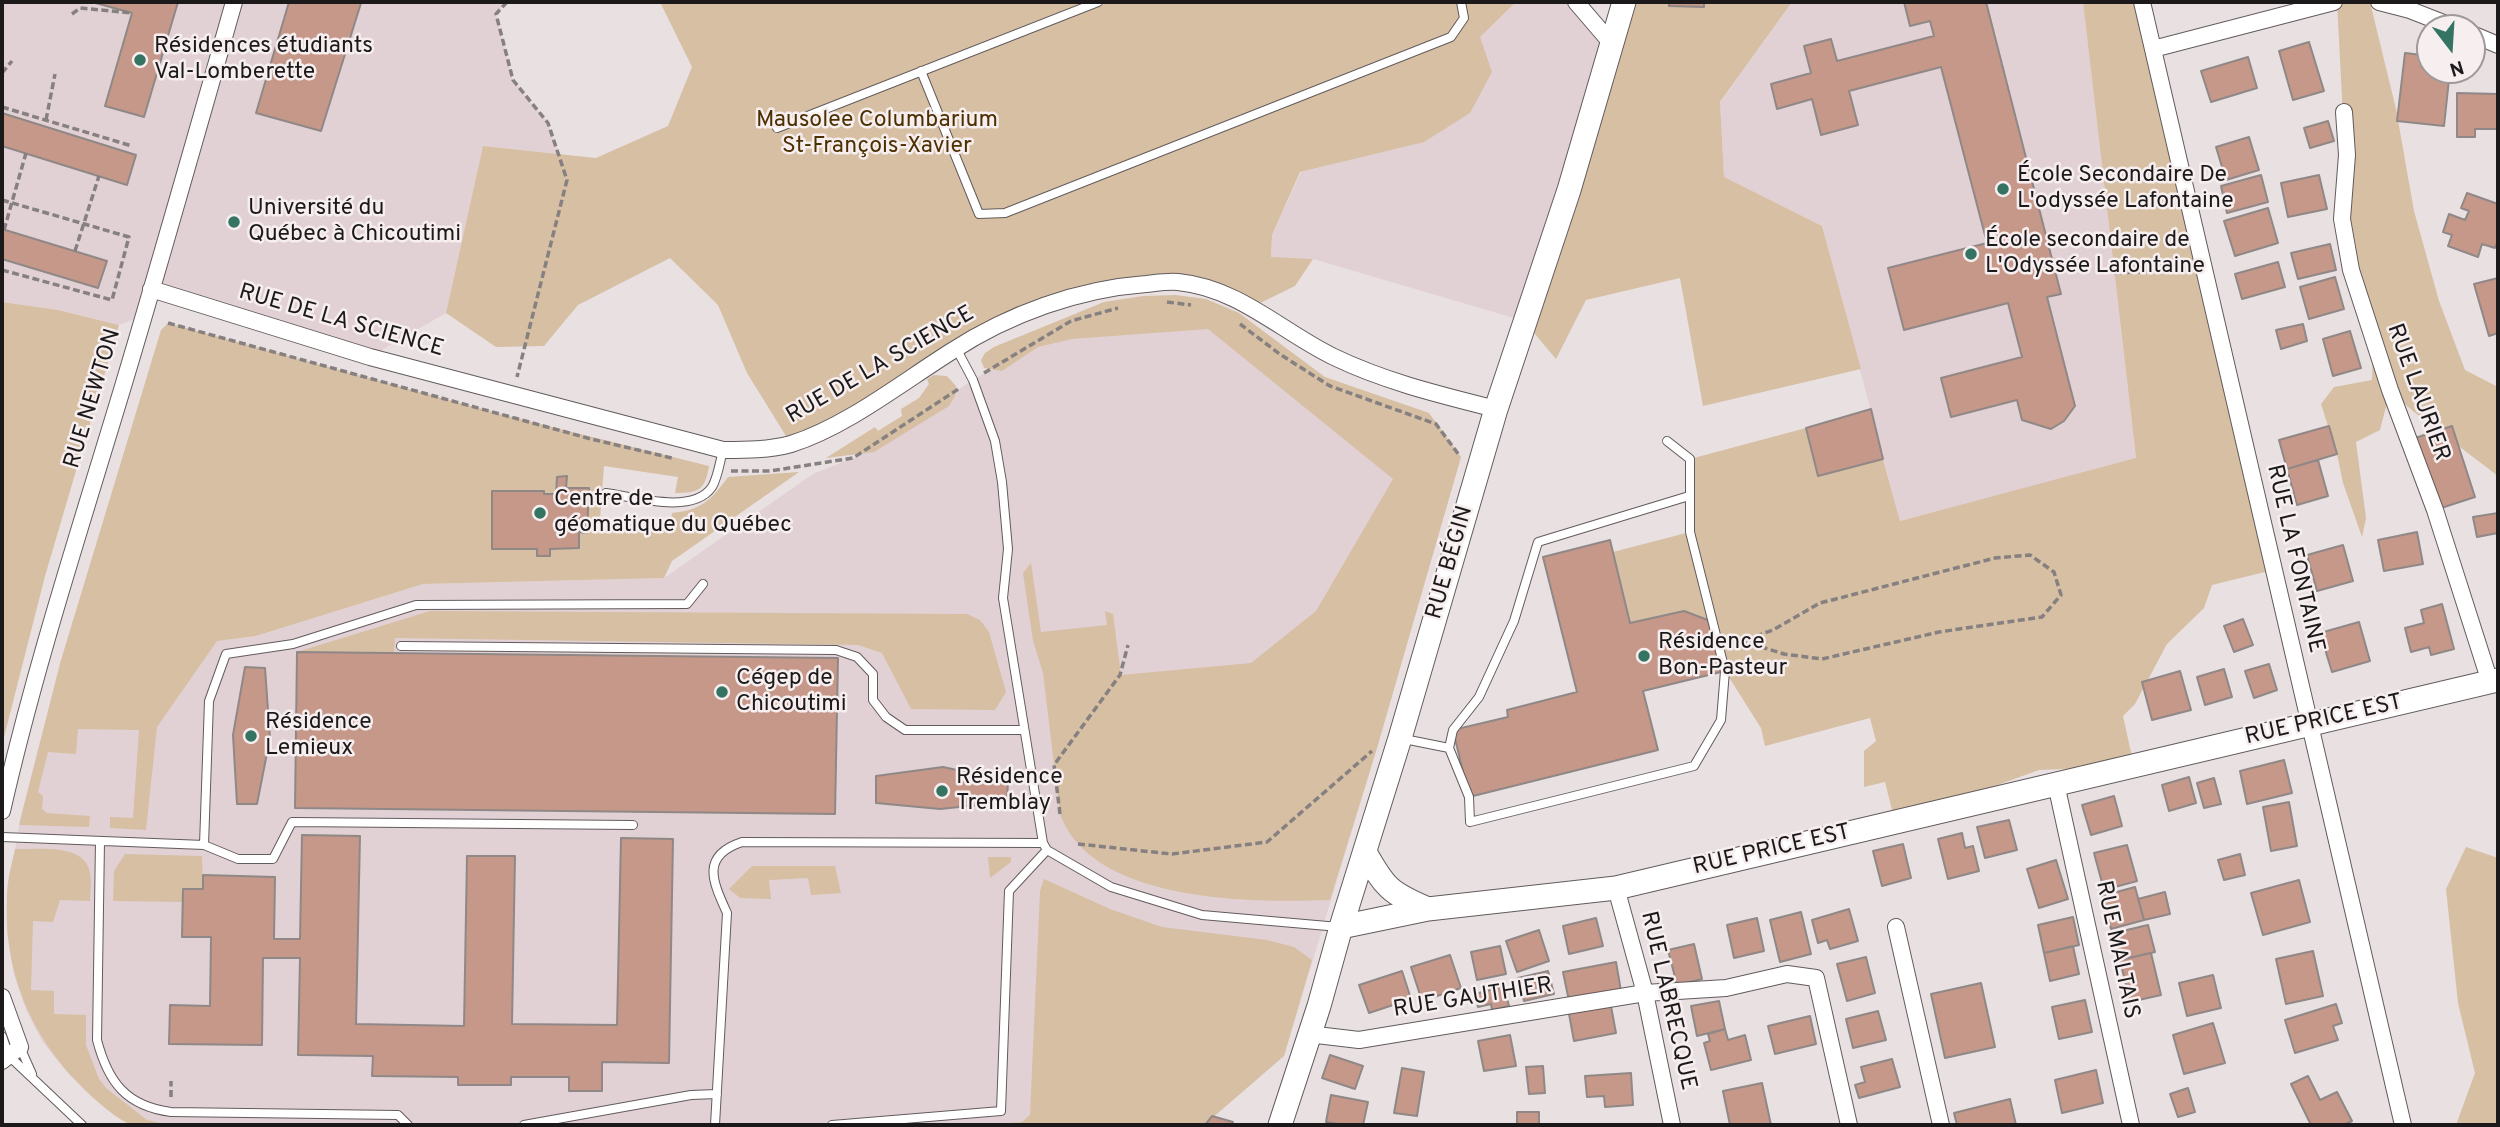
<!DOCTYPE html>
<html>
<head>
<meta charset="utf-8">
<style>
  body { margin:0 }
  #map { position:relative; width:2500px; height:1127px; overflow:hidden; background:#e9e0e2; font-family:Overpass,sans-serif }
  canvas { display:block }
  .frame { position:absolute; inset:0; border:4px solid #1c191a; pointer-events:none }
  .north { position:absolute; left:2416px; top:14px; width:70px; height:70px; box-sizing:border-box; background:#f6eeef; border:2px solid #9f999a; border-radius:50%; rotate:163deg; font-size:19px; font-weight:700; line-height:28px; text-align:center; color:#1c191a }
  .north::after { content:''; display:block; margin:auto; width:24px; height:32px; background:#357462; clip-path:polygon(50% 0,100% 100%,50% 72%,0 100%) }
</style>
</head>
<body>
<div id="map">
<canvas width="2500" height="1127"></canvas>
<div class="frame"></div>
<div class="north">N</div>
</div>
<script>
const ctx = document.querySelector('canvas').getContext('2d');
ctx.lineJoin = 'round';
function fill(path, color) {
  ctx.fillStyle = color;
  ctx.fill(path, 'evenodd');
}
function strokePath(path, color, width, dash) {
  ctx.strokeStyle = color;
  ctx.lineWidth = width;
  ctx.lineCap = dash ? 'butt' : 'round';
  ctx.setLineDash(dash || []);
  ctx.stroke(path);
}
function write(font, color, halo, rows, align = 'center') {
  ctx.font = font + ' Overpass,sans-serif';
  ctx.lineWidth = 5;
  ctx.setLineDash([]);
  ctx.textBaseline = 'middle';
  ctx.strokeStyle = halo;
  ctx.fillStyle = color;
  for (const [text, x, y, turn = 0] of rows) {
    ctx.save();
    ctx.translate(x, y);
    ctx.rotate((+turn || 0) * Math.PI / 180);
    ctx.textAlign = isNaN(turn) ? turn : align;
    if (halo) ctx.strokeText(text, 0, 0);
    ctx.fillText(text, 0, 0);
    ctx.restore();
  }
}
const built = new Path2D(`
  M2 2H507L496 14 513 80 548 123 559 154 483 146 446 313 370 357 151 289 143 316 119 325 58 310 2 302Z
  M1516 2H1576L1612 44 1524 321 1313 259 1271 258 1272 235 1301 172 1352 159Z
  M1792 2H2083L2136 459 1900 521 1822 226 1724 178 1720 103Z
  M1165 301 1281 355 1461 457 1377 748 1284 1056 1204 1125H132L91 1096 66 1071 42 1041 26 1010 14 975 7 933V894L21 816 61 660 256 636 423 584 664 578 813 474 853 458 973 380 1071 321Z`);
const green = new Path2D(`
  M660 2H1516L1480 37 1492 72 1470 113 1424 142 1300 172 1272 235 1271 257 1313 259 1295 286 1252 307 1216 290 1125 286 1015 317 791 444 747 373 718 305 670 258 578 305 544 346 496 347 446 313 483 146 596 158 668 126 692 67Z
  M1624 2H1792L1720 102 1724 177 1822 226 1861 369 1703 406 1680 278 1586 300 1556 359 1524 321Z
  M2083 2H2142L2273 570 2212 585 2204 608 2167 644 2135 704 2123 716 2134 766 2039 770 1895 822 1885 782 1864 787V751L1876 741 1870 718 1765 746 1761 728 1725 671 1630 623 1613 552 1690 532V459L1806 428 1819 476 1883 459 1900 521 2136 458Z
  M2337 2H2370L2396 109 2414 211 2439 301 2465 370 2498 387V476L2414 412 2390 391 2380 430 2356 442 2366 518 2362 537 2343 483 2337 454 2321 404 2334 387 2372 380 2373 343 2351 270Z
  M1176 295 1206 299 1239 313 1325 377 1429 413 1461 457 1377 748 1330 900C1252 903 1092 903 1060 814L1043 673 1033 641 1023 573 1031 563 1041 632 1107 625 1105 611 1113 614 1121 675 1251 663 1316 611 1393 479 1208 329 1072 339 1038 347 1002 371 984 368 981 360 985 353 994 347 1104 302 1143 296Z
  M2 302 58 310 119 325 45 576 2 745Z
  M168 323 504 415 709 466C705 490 699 493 675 493L678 477 604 466 600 519 669 531 672 513C702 510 711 500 728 477L799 472 672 561 664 578 423 584 256 636 217 641 157 727 146 830 110 828V817L133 818 139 730 78 729 76 754 48 752 38 792 43 796 42 809 47 813 90 816 89 827 19 825 61 660 161 330Z
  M934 375 947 376 956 386 955 396 949 406 874 452 826 458 875 427 878 431 902 416 901 409 919 398 929 384 927 379Z
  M430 611 967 614 980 620 989 632 1006 692 995 710 911 709 882 653 858 645 395 638 394 653 297 652Z
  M2466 847 2498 858V1125H2456L2475 1073 2458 1003 2446 889Z
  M15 849C37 850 85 842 90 873 92 882 90 892 90 901L60 900 53 922 33 921 31 990 54 991V1014L86 1015V1045L99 1079 107 1089 147 1120 171 1125C159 1125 144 1127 133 1125 119 1122 93 1098 82 1087 30 1036 3 970 7 896 7 880 12 864 15 849Z
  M125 854 202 856 203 889H183V902L113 901 114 871Z
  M988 857H1011V862L990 878Z
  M752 866H835L841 893 811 895 808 878 769 880 771 899 740 898 729 889Z
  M1044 879 1110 909 1162 927 1267 940 1294 947 1312 960 1284 1056 1204 1125H986L1022 1122 1030 1115 1040 891Z`);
const building = new Path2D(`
  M92 2H178L144 117 105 106 132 13Z
  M289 2 361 3 321 131 256 113Z
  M1669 2H1704V7L1669 6Z
  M1904 2H1986L2061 294 2047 297 2075 406 2064 421 2051 429 2022 420 2017 400 1951 417 1941 378 2022 357 2008 303 1904 330 1888 268 1987 243 1941 67 1849 91 1858 125 1821 135 1812 99 1777 109 1771 84 1811 73 1804 46 1831 39 1837 61 1934 36 1930 21 1910 26Z
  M2309 42 2324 91 2293 100 2279 51Z
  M2405 53 2430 56V70H2450L2444 126 2397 121Z
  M2248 57 2257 88 2211 102 2201 71Z
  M2457 93 2498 94V129H2475V137H2457Z
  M2 113 136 155 127 185 2 146Z
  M2328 121 2334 141 2310 148 2304 128Z
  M2249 137 2259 170 2226 180 2216 147Z
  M2261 175 2268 202 2227 213 2221 186Z
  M2319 175 2327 209 2288 217 2281 183Z
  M2467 193 2498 204V240L2495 248 2482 244 2478 257 2448 246 2452 235 2443 232 2449 214 2465 220 2469 211 2461 208Z
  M2268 208 2278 243 2235 256 2224 221Z
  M2 229 107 261 98 288 2 259Z
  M2330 244 2336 270 2298 279 2291 253Z
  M2278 262 2285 287 2242 299 2235 274Z
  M2335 277 2344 309 2309 319 2300 287Z
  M2498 278V333L2489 336 2474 284Z
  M2303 324 2307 341 2281 349 2276 330Z
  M2350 331 2361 368 2333 376 2323 339Z
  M1871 409 1883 459 1818 476 1806 428Z
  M2329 426 2337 454 2287 469 2279 440Z
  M2452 426 2475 497 2435 510 2412 439Z
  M2318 460 2328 496 2297 505 2287 469Z
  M567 476 566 488H589L587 533 579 532V548L550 549V556H537V549H492V491H544V494H556L557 477Z
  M2498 513V533L2477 537 2473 517Z
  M2417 532 2423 564 2384 571 2378 540Z
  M1610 540 1630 623 1684 611 1713 622 1725 671 1643 691 1658 750 1469 797 1453 730 1508 717 1507 710 1577 692 1543 557Z
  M2343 545 2353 581 2317 591 2307 555Z
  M2442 604 2454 649 2431 655 2429 647 2411 652 2405 628 2424 623 2421 610Z
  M2243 619 2253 645 2234 652 2224 626Z
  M2359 622 2370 661 2332 672 2320 633Z
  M297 652 838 658 835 814 295 808Z
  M2269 664 2277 690 2254 698 2245 671Z
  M245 667 265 668 270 738 257 804H237L233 735Z
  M2224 669 2232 697 2205 705 2197 677Z
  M2180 671 2191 710 2152 720 2142 682Z
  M2284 760 2292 793 2247 804 2240 771Z
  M943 767 1008 781 1007 802 940 809 876 803V776Z
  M2189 777 2196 803 2169 811 2162 785Z
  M2214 778 2221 804 2204 808 2197 783Z
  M2114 796 2122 826 2091 835 2082 805Z
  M2289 802 2297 846 2271 851 2263 807Z
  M2009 820 2017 850 1985 858 1977 827Z
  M1962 833 1965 848 1973 846 1979 871 1948 879 1938 839Z
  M302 835 360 836 356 1024 464 1026 467 856H515L512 1024 617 1025 621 838 673 839 669 1063 602 1062V1091H569V1077H511V1085H458V1077L372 1076 373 1056 298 1055 300 958H263L262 1045 169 1044 170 1005 210 1006 211 937H182L183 889H203V875L275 877 274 939H300Z
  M1903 844 1911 878 1882 886 1873 851Z
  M2127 845 2137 881 2104 890 2094 853Z
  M2240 854 2245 875 2224 880 2218 860Z
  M2056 860 2068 899 2039 908 2027 869Z
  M2299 880 2310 922 2263 935 2251 893Z
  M2135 887 2144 920 2111 929 2102 896Z
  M2165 892 2170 914 2144 920 2138 899Z
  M1849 909 1858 941 1830 949 1827 940 1818 943 1812 920Z
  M1801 912 1811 954 1780 962 1770 920Z
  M2073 917 2079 945 2044 953 2038 925Z
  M1596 918 1603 946 1569 954 1563 926Z
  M1757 918 1764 951 1734 958 1727 925Z
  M2148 925 2155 952 2120 960 2114 933Z
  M1539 930 1549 961 1517 972 1506 941Z
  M1694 944 1702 979 1677 985 1668 950Z
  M1500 946 1506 974 1477 980 1471 952Z
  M2073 946 2079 974 2050 981 2044 953Z
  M2313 951 2323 996 2286 1004 2276 959Z
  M2151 953 2161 995 2130 1002 2120 960Z
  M1450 955 1461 988 1422 1001 1411 967Z
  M1866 957 1875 993 1847 1001 1837 964Z
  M1616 962 1621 991 1569 1001 1563 972Z
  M1402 971 1411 999 1369 1013 1359 985Z
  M1548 971 1554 994 1524 1001 1518 978Z
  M2213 975 2221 1008 2187 1016 2179 983Z
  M1981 983 1995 1047 1945 1058 1931 994Z
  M1504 986 1509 1006 1492 1010 1491 1004 1478 1007 1475 994Z
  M2085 1000 2092 1032 2059 1039 2052 1007Z
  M1610 1001 1616 1033 1574 1041 1569 1014Z
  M1719 1001 1725 1029 1697 1036 1691 1006Z
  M2336 1004 2342 1023 2333 1026 2338 1040 2295 1053 2285 1020Z
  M1878 1011 1886 1040 1853 1048 1846 1019Z
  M1810 1016 1816 1044 1775 1054 1768 1026Z
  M2213 1023 2225 1063 2184 1074 2173 1035Z
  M1725 1029 1728 1040 1745 1035 1751 1060 1711 1070 1704 1043 1710 1041 1708 1034Z
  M1510 1035 1516 1066 1484 1071 1478 1041Z
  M1330 1055 1363 1066 1355 1089 1322 1078Z
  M1892 1059 1900 1087 1859 1098 1855 1085 1865 1082 1861 1067Z
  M1543 1066 1545 1093 1529 1094 1526 1067Z
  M1402 1068 1424 1072 1417 1116 1394 1113Z
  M2096 1070 2103 1103 2062 1113 2055 1080Z
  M1631 1073 1633 1105 1605 1107 1604 1096 1587 1097 1585 1076Z
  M2308 1076 2320 1100 2337 1092 2352 1121 2343 1125H2311L2291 1084Z
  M1762 1083 1771 1125H1730L1723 1091Z
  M2188 1088 2195 1112 2178 1117 2170 1094Z
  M1331 1095 1368 1102 1363 1125H1343L1326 1122Z
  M2010 1099 2016 1125H1957L1954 1113Z
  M1517 1112H1539V1125H1517Z
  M1212 1116 1233 1122 1232 1125H1205Z`);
const path = new Path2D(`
  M507 2 496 14 513 80 548 123 567 180 517 377
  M72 14 80 8 132 13
  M2 73 12 61
  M2 107 132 146
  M46 120 55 74
  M2 200 129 237 112 300 2 270
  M4 230 26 153
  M75 251 99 176
  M2114 273 2186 270
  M1167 302 1191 305
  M168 323 591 439 672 458
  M1240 324 1281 355 1330 386 1436 424 1459 455
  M984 373 1071 321 1118 308
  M731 471H770L853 458 960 388
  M1730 641H1742L1784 654 1822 659 1939 632 2042 617 2061 595 2054 572 2030 555 1995 558 1820 603 1773 630 1742 641
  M1060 814 1054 765 1120 675 1128 645
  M1078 844 1172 854 1267 842 1372 751
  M171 1097V1081`);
const lane = new Path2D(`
  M921 71 979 214 1005 213 1451 37 1464 18 1461 2
  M777 128 1098 2
  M956 348 973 380 995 441 1002 482 1008 549 1003 598 1043 843
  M606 493C634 497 693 515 712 487 718 477 720 461 723 450
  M401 646 836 650 857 657 873 674V700L886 717 905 730H1023
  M1404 739 1449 748 1469 797 1470 822 1694 766 1721 720 1725 671 1690 532V459L1667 441
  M1449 748 1453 730 1479 697 1514 621 1538 542 1689 496
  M2 837 204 845 209 701 226 654 293 644 416 605 687 604 703 584
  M100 841 97 1040C108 1082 126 1106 171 1112L398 1115 408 1125
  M204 845 238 859H273L292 822 633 825
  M2 1036 9 1056 82 1125
  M20 1047 32 1074
  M524 1125 691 1095 717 1094
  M715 1125 727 913C713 882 700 856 742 842L1043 843 1047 850 1111 887 1202 915 1339 927
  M832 1125 1001 1111 1009 891 1047 850`);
const street = new Path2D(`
  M1576 2 1612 44
  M2142 2 2403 1125
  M2379 2 2410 10 2456 28
  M2472 34 2498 45
  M2153 49 2334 2
  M2344 112 2347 155 2342 219 2351 270 2390 390 2435 510 2490 682
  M151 289 370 357 723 450C745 450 770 450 791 444 846 427 904 381 952 351 1009 314 1078 289 1146 284 1156 283 1168 281 1178 282 1239 288 1282 332 1334 357 1386 382 1441 395 1496 409
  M2056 784 2131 1125
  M2 811C35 666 81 526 124 383 162 256 198 129 234 2
  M1616 888 1645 993 1672 1125
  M1896 927 1941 1125
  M2 997 20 1047 2 1061
  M1308 1034 1359 1040 1645 993 1726 988 1787 974 1816 978 1849 1125`);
const secondary = new Path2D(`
  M1365 852C1385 888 1390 893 1428 909
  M1341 927 1428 909 1616 888 2498 680
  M1280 1125 1319 1006 1341 927 1400 738 1496 409 1569 190 1624 2`);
const markers = [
  [140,60,7,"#357462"],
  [2003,189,7,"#357462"],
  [234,222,7,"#357462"],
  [1971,254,7,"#357462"],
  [540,513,7,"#357462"],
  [1644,656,7,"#357462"],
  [722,692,7,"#357462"],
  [251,736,7,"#357462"],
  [942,791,7,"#357462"]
];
const poiNames = [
  ["Résidences étudiants",154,47],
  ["Val-Lomberette",154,73],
  ["École Secondaire De",2017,176],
  ["L'odyssée Lafontaine",2017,202],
  ["Université du",248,209],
  ["Québec à Chicoutimi",248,235],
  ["École secondaire de",1985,241],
  ["L'Odyssée Lafontaine",1985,267],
  ["Centre de",554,500],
  ["géomatique du Québec",554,526],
  ["Résidence",1658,643],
  ["Bon-Pasteur",1658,669],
  ["Cégep de",736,679],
  ["Chicoutimi",736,705],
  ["Résidence",265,723],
  ["Lemieux",265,749],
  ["Résidence",956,778],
  ["Tremblay",956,804]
];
const parkNames = [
  ["Mausolee Columbarium",877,121],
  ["St-François-Xavier",877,147]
];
const streetNames = [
  ["RUE DE LA SCIENCE",341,322,16],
  ["RUE DE LA SCIENCE",881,366,-30],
  ["RUE LAURIER",2417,393,70],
  ["RUE NEWTON",94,399,-73],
  ["RUE LA FONTAINE",2294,559,77],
  ["RUE BÉGIN",1451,563,-74],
  ["RUE PRICE EST",2324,721,-13],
  ["RUE PRICE EST",1772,851,-13],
  ["RUE MALTAIS",2116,950,78],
  ["RUE GAUTHIER",1473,999,-9],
  ["RUE LABRECQUE",1667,1001,77]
];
fill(built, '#e2d1d4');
fill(green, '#d6bfa3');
fill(building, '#c69889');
strokePath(building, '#8f8886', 2);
strokePath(lane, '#625b5c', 10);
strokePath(street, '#625b5c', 18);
strokePath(secondary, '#625b5c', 25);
strokePath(path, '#868081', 3.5, [7, 3.5]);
strokePath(lane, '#fff', 8);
strokePath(street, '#fff', 16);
strokePath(secondary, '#fff', 23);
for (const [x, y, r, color] of markers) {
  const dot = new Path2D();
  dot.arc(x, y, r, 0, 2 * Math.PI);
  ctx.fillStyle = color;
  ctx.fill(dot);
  strokePath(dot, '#f6eeef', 2.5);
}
write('23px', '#1c191a', '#f6eeef', poiNames, 'left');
write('23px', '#4d3000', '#f6eeef', parkNames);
write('23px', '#1c191a', '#f6eeef', streetNames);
</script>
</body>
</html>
